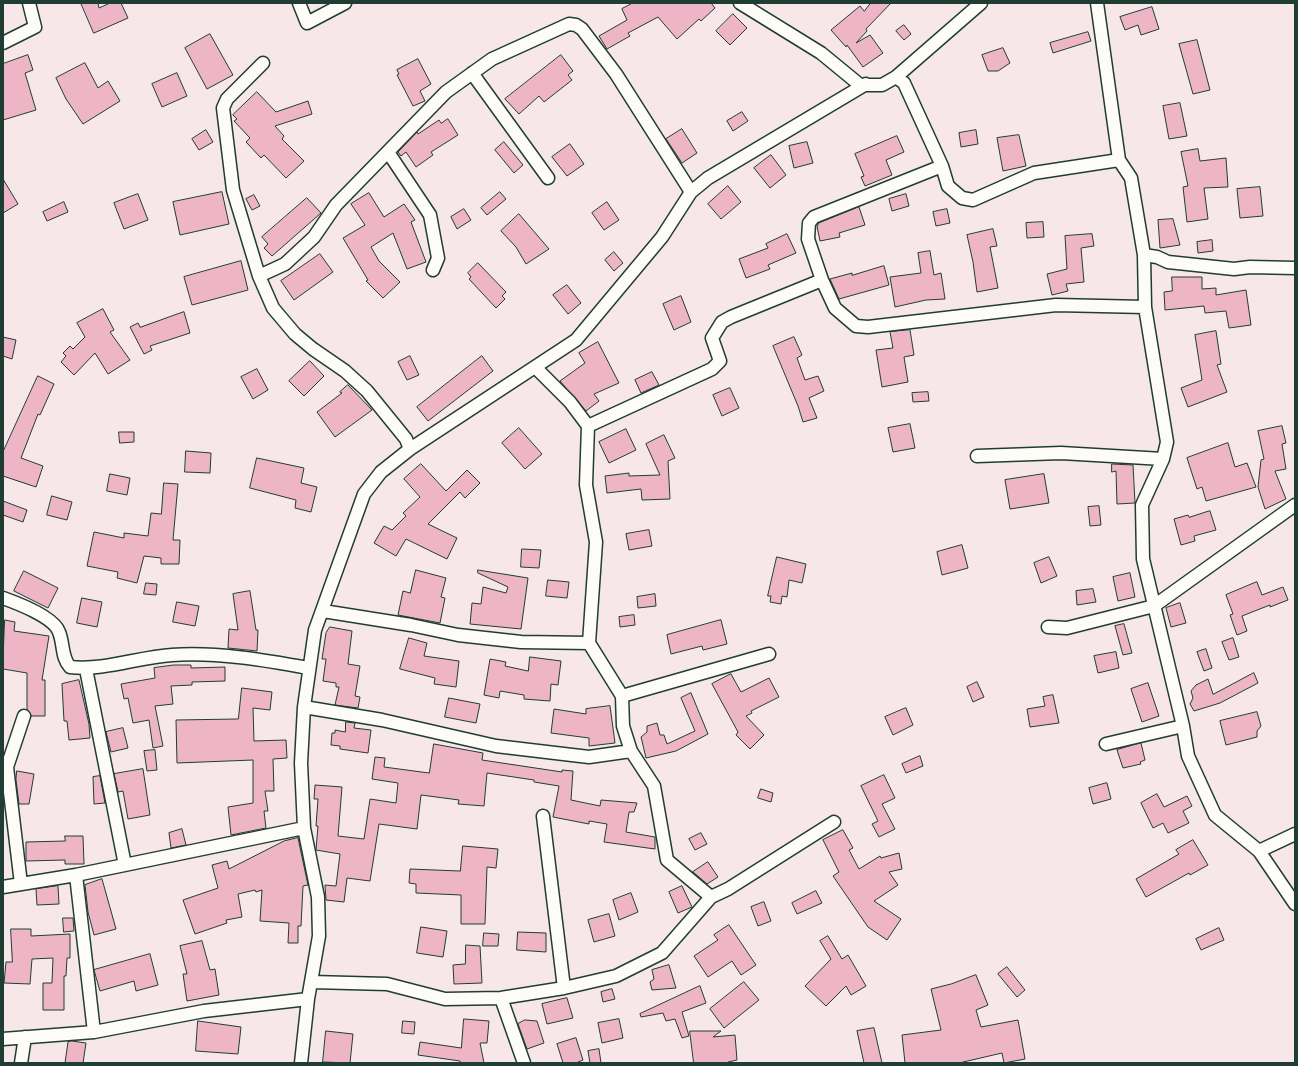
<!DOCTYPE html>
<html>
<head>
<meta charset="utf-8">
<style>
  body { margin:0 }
  #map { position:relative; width:1298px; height:1066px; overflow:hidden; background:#f8e7e9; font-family:"Playpen Sans",sans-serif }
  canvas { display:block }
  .frame { position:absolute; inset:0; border:4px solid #1f3d34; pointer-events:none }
</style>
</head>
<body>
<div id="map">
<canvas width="1298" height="1066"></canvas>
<div class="frame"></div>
</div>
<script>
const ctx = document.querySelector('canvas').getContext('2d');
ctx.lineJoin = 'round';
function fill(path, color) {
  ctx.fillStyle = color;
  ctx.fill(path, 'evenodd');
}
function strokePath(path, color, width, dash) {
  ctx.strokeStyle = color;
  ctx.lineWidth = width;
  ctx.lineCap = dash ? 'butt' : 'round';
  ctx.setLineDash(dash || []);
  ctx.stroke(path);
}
const building = new Path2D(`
  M81 3H98L99 8 110 3H121L128 18 94 33Z
  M633 3H711L715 8 701 21 699 19 677 39 658 17 628 33 630 36 607 49 599 36 627 20 622 9Z
  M871 3H891L866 29 867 31 856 43 870 35 883 53 863 67 847 45 846 47 831 30 860 6 864 11Z
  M1152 7 1159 29 1141 35 1138 25 1125 30 1120 17Z
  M733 14 747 28 730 45 716 31Z
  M904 25 911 34 904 40 896 31Z
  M1088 32 1091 41 1053 53 1050 43Z
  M210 34 233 75 207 89 185 48Z
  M1197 40 1210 90 1193 94 1179 44Z
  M1003 48 1010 63 998 71H988L982 55Z
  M28 55 33 70 25 73 36 110 3 120V64Z
  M561 55 573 71 568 75 572 80 544 102 539 96 519 114 505 99Z
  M418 59 431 84 420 91 425 101 413 106 397 75 399 74 397 70Z
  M85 63 98 88 108 81 120 101 83 124 66 99 56 78Z
  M177 73 187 96 162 107 152 84Z
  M257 92 276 112 308 101 312 114 275 126 284 136 282 139 304 161 286 178 264 155 261 158 246 142 250 138 234 121 237 119 233 115Z
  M1180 103 1187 136 1169 139 1163 106Z
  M742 112 748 121 733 131 727 121Z
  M448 119 458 135 431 152 433 155 416 167 406 152 401 156 398 152 417 132 418 134 439 120 441 123Z
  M682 129 697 153 682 163 666 139Z
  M206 130 213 142 199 150 192 139Z
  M976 130 978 144 961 147 959 133Z
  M1019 135 1026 166 1003 171 997 138Z
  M897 136 904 152 886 160 892 175 865 186 861 177 864 176 855 154Z
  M504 142 523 165 514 173 495 150Z
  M807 142 813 163 794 168 789 146Z
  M570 144 584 164 567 176 552 157Z
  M1198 149 1200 161 1226 158 1228 187 1204 188 1208 219 1187 222 1183 187 1188 186 1181 152Z
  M771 155 786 175 770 188 754 168Z
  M3 179 18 204 3 213Z
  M728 186 741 202 721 219 708 204Z
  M1260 187 1263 216 1240 218 1237 189Z
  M222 192 229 224 180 235 173 202Z
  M500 192 506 199 487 215 481 208Z
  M369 193 384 217 404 204 415 220 411 222 426 262 407 269 393 233 371 247 379 261 400 282 383 298 366 281 368 280 343 238 365 225 351 204Z
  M138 194 148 220 124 229 114 203Z
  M906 194 909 206 892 211 889 199Z
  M254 195 260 206 252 210 246 199Z
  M307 198 321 213 272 256 264 248 268 244 262 237Z
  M64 202 68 212 47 221 43 212Z
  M607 202 619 220 604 230 592 213Z
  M859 207 865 225 839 233 840 237 820 241 817 226 819 223Z
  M464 209 471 220 457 229 451 217Z
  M947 209 950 223 936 226 933 212Z
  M519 214 549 249 526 264 516 247 501 231Z
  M1173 219 1180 245 1160 248 1158 220Z
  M1043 222 1044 237 1027 238 1026 223Z
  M993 229 997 246 990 247 998 288 977 292 973 262 967 235Z
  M787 234 796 253 768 265 770 269 746 278 739 259 768 248 766 244Z
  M1092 234 1094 246 1081 248 1084 282 1066 284 1068 291 1052 295 1047 274 1067 269 1065 236Z
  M1212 240 1213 251 1198 253 1197 242Z
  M930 251 934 275 941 273 945 299 926 300 895 307 890 277 921 273 918 253Z
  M614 252 623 263 614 271 605 260Z
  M320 254 333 272 294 300 281 281Z
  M241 261 248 290 192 305 184 277Z
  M478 263 506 292 502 296 505 299 496 308 469 279 471 277 468 273Z
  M884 266 889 285 839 299 830 279 852 273V275Z
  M1172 277H1202V289L1216 288V295L1246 290 1251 325 1229 328 1226 311 1205 313 1204 306 1165 310 1164 292 1172 291Z
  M567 285 581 303 568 314 553 295Z
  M681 296 691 322 674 330 663 304Z
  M103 309 114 330 110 332 130 360 108 374 95 353 74 375 61 362 66 356 63 353 70 346 73 349 85 337 77 323Z
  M184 312 190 333 150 346 152 350 144 354 130 327 138 323 140 327Z
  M910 330 914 355 904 357 908 382 882 387 876 350 893 348 890 332Z
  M1216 331 1221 364 1217 365 1227 392 1188 407 1181 388 1202 380 1195 335Z
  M3 337 16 340 12 359 3 356Z
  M794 337 802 355 797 358 805 380 818 376 824 391 809 398 817 418 803 422 798 406 773 346Z
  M598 342 619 383 594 394 599 401 586 411 560 381 585 363 579 353Z
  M410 356 419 375 407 380 398 362Z
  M482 356 493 371 428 421 417 407Z
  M310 361 324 376 304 396 289 381Z
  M257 369 268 390 253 399 241 377Z
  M652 372 659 385 641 393 635 380Z
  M38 376 54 384 40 415 38 414 21 458 43 466 36 487 3 476V452Z
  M348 385 372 410 335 437 317 412 342 393 340 392Z
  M730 388 739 408 722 416 713 395Z
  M928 392 929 401 913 402 912 393Z
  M910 424 915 448 893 452 888 428Z
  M1282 426 1286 443 1282 444 1286 469 1275 471 1286 499 1265 509 1258 487 1261 460 1264 459 1258 431Z
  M519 428 542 454 525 469 502 443Z
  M626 429 636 450 609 463 599 442Z
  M119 432H134V442L120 443Z
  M664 435 675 458 668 461 670 499 642 500 641 489 607 493 605 476 629 473V476L660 475 646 444Z
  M1228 443 1235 467 1247 463 1256 487 1206 501 1202 487 1197 489 1187 458Z
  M186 451 211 453 210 473 185 472Z
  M257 458 304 468 301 483 317 487 311 512 295 508 296 500 250 488Z
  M421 464 446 491 467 470 480 483 465 498 460 492 428 524 457 538 447 559 406 539 396 556 374 543 384 526 392 530 406 516 403 513 420 497 404 479Z
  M1112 464 1133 465 1135 503 1117 504 1116 471 1112 472Z
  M110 474 130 478 127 495 107 491Z
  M1044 474 1049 503 1010 509 1005 480Z
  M164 483 178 484 173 540H180L179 564H161V558L144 556 137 583 117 578 118 572 87 566 94 532 124 538V533L148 536 151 513 161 514Z
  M52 496 72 502 67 520 47 515Z
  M3 501 27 510 23 522 3 515Z
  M1099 506 1101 525 1090 526 1088 507Z
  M1210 511 1216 530 1194 536 1195 541 1181 545 1174 519 1188 515 1189 517Z
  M649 530 652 546 629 550 626 534Z
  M962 545 968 568 942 575 937 552Z
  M522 549 541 550 539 568 521 567Z
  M777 557 806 564 802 583 789 580 787 597 782 596 781 604 770 602 771 596H768Z
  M1049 557 1057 576 1041 583 1034 563Z
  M416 570 446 578 441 597 445 598 440 623 398 615 403 591 410 593Z
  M478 570 528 578 521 629 470 624 472 603 481 604 483 587 506 593 508 587 478 573Z
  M24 571 58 588 48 608 14 591Z
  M1130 573 1135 597 1118 601 1113 577Z
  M548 580 569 582 567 598 546 596Z
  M1257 582 1262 595 1283 587 1288 600 1270 607V605L1242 616 1247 631 1237 635 1230 615 1233 614 1226 595Z
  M146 583 157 584 156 595 144 594Z
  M1093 589 1096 602 1077 605 1076 591Z
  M250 591 256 630H258L257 651 228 648 229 629 238 630 233 594Z
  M655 594 656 606 638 608 637 597Z
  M82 598 102 602 97 627 77 623Z
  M177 602 199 606 195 626 173 622Z
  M1180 603 1186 623 1171 627 1166 608Z
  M634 615 635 625 620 627 619 617Z
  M5 620 15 622 14 631 49 636 42 680H45V716H31L27 709V673L3 669Z
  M721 620 727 644 703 650 702 646 671 654 667 635Z
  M1124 624 1132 653 1123 655 1115 626Z
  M330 627 352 631 348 664 360 666 355 696 360 697 358 708 335 705 339 687H336V683L323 681 326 659H322L326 633Z
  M409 638 427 643 424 656 459 661 456 687 434 684 435 678 400 669Z
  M1233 638 1239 657 1229 660 1222 642Z
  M1206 649 1212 668 1204 671 1197 652Z
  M1116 652 1119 668 1098 673 1094 656Z
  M530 657 561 661 558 685 551 684 550 701 524 699V695L500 691 499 698 484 695 490 659 506 662 505 666 528 671Z
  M174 665H191V668L225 667V681L192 682V685L171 686 173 704 155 706 163 746 153 748 149 720 133 723 128 698 124 699 121 684 155 678 154 668Z
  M1254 673 1258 683 1220 703 1194 711 1190 704 1193 698 1191 691 1196 685 1208 679 1213 694Z
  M731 674 741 692 769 678 779 697 751 711 752 713 746 716 764 735 750 749 736 735 738 732 712 684Z
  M79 680 89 724 90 738 69 740 67 721H64L62 684Z
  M977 682 984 697 973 702 967 687Z
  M1148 683 1159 716 1142 722 1131 689Z
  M242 688 272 692 270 710 253 708 254 741 286 740 287 758 273 759 274 791H265L268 811H264L266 828 231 835 228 807 253 803V760L177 763 176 720 238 719Z
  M691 693 708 734 676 751 646 758 641 737 647 732V726L657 723 660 735H664L667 744 695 731 681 698Z
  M1053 695 1059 723 1030 727 1027 709 1045 706 1043 697Z
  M449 698 480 704 476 723 445 717Z
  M610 706 615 743 589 746V738L551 733 554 709 586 714V709Z
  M906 708 913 725 893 735 885 717Z
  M1257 712 1261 726 1257 731V737L1226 745 1220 721Z
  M346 722 355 723 354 728 371 730 368 753 340 749V746L331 745 332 733H335V730L345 732Z
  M123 728 128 748 111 752 106 732Z
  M1141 743 1145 760 1140 762 1141 764 1123 768 1117 750Z
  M434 744 483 753 482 760 562 772V770L573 771 571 800 600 806 601 800 637 803 634 812H629L626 832 655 837V849L604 842 607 824 589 821V824L553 817 559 786 534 782V780L487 773 484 806 458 804 459 800 421 795 417 829 379 824 370 881 347 878 344 902 326 900 325 885 336 886 340 854 316 850 318 826H316L318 799H314L315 785 342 787 338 836 364 839 370 799 396 803 398 783 372 779 375 757 385 758 384 767 429 773Z
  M155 750 157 770 147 771 144 751Z
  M920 756 923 766 906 773 902 764Z
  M143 769 150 815 128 819 123 791 118 792 114 774Z
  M17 771 34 774 29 804H19L16 780Z
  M884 775 895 798 882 804 895 829 879 837 872 824 878 821 861 786Z
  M100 776 105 803 94 804 93 777Z
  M1107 783 1111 799 1093 804 1089 788Z
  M761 789 773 793 771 802 758 798Z
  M1157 794 1164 807 1187 796 1192 806 1183 811 1189 823 1168 833 1163 823 1153 828 1141 803Z
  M182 829 186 845 171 848 169 833Z
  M843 830 853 848 849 850 859 869 880 856 881 858 899 853 902 869 889 872 898 885 874 901 901 919 887 940 868 927 833 876 839 872 823 840Z
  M701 833 707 844 695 850 689 839Z
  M65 836H83L84 864H65V860L26 861V842L65 841Z
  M298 838 308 885 303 886 301 926H298V943H288L289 923 260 921 262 890 256 892 255 890 238 894 242 917 226 920 227 923 195 934 183 900 218 888 212 865 227 861 229 869 284 841Z
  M1193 840 1208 865 1190 875 1189 873 1146 897 1136 879 1179 854 1176 850Z
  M463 846 498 849 496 868 487 867 485 924H461V895L416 893V884L409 883 410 869 460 871Z
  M708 862 718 877 707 884 693 872Z
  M102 879 116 929 94 935 88 912 85 885Z
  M58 886 59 904 37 905 36 889Z
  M682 886 692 907 678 913 669 892Z
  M816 891 822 903 797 914 792 903Z
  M631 893 638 912 619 920 613 900Z
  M764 902 771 921 758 926 751 907Z
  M609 914 615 936 594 942 588 920Z
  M63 918H73L74 931 64 932Z
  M729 925 756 965 741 975 732 961 708 977 694 956 718 940 714 935Z
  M421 927 447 931 443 957 417 953Z
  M1219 928 1224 940 1201 950 1196 939Z
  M11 929H31V936L70 934V958H67L66 976H64V1010H43V983H52L53 958 32 959 30 984 4 983 6 962H12Z
  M518 932 546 933V952L517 950Z
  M484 933 499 934 498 946H483Z
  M828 936 842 959 848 955 866 986 851 995 846 986 826 1006 805 986 831 959 820 941Z
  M202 941 210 970 215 969 219 995 187 1001 183 974H187L180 946Z
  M466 945 480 946 482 983 454 984 453 965 465 964Z
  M150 954 158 985 136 991 134 981 100 991 94 970Z
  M669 965 676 988 652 990 650 982 654 979 652 970Z
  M1007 967 1025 990 1017 997 998 974Z
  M976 975 988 1005 976 1010 981 1027 1018 1020 1025 1059 1004 1063 1002 1053 959 1063H905L902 1035 941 1030 931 989 951 984Z
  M744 982 759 1000 724 1028 710 1009Z
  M700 986 706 1003 682 1012 689 1036 682 1038 675 1019 666 1021 663 1013 641 1017 640 1014Z
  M612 989 615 999 603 1002 601 992Z
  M567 998 573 1018 547 1024 542 1004Z
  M464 1019 489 1021 487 1043H480L484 1063H461L460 1061 418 1055 420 1042 461 1048Z
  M619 1019 623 1038 602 1043 598 1023Z
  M525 1020 537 1021 544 1043 527 1049 518 1024Z
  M198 1021 241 1027 238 1054 196 1051Z
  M403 1021 415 1022 414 1034 402 1033Z
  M874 1028 882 1063H864L857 1031Z
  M326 1031 353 1034 350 1063 323 1062Z
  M690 1031H721L713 1037 735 1035 737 1060 728 1062V1063H694Z
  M576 1038 583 1060 576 1063H563L557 1044Z
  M72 1041 86 1043 83 1063H65L68 1042Z
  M599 1049 601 1063H590L588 1051Z`);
const street = new Path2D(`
  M299 3 307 23 345 3
  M740 3 821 53 860 85H882L896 77 981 3
  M1097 3 1119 160 1131 178 1144 255 1157 257 1168 262 1234 269 1250 267 1295 268
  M3 43 35 27 29 3
  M263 63 227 99 223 108 233 190 259 276 273 308 295 334 313 349 345 371 367 391 406 439 410 449 381 472 364 494 315 630 304 707 301 763 304 828 318 897 319 936 308 999 301 1063
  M472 73 548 178
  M896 77 904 83 942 166 948 186 962 198 973 200 1034 173 1119 160
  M388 152 430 215 438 258 433 270
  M942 166 814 217 809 223 808 239 822 280 835 308 856 326 868 327 1056 305 1145 307
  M1144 255 1145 307 1167 442 1163 459 1142 505 1143 559 1183 726 1188 756 1215 815 1259 851 1295 904
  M259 276 285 264 314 237 336 205 446 92 492 59 569 24 576 25 582 29 616 74 691 192
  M535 367 570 402 588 426 586 485 596 542 589 643 622 696 623 726 631 751 654 786 667 860 711 897
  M588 426 712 369 720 361 712 338 722 322 731 317 822 280
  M410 449 576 340 662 237 691 192 708 178 866 84
  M977 456 1061 453 1163 459
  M3 598C17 603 54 617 59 632 64 644 61 657 70 667 105 671 138 657 172 655 217 652 265 660 308 668
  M323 611 411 625 458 635 521 642 589 643
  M1048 627 1067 628 1154 606 1295 505
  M86 669 125 865
  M622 696 769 654
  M304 707 382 720 496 746 589 757 631 751
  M1106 744 1183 726
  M543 816 564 988
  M1259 851 1295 834
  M76 875 94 1032
  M21 884 7 767 24 716
  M3 887 76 875 304 828
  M312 982 387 984 445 999 501 998 564 988 616 976 662 953 711 897 728 889 834 822
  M501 998 524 1063
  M3 1039 94 1032 204 1011 308 999
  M21 1063 25 1037`);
fill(building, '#eeb5c7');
strokePath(building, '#1f3d34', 1);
strokePath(street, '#1f3d34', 15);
strokePath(street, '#fdfcf7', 12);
</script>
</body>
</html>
